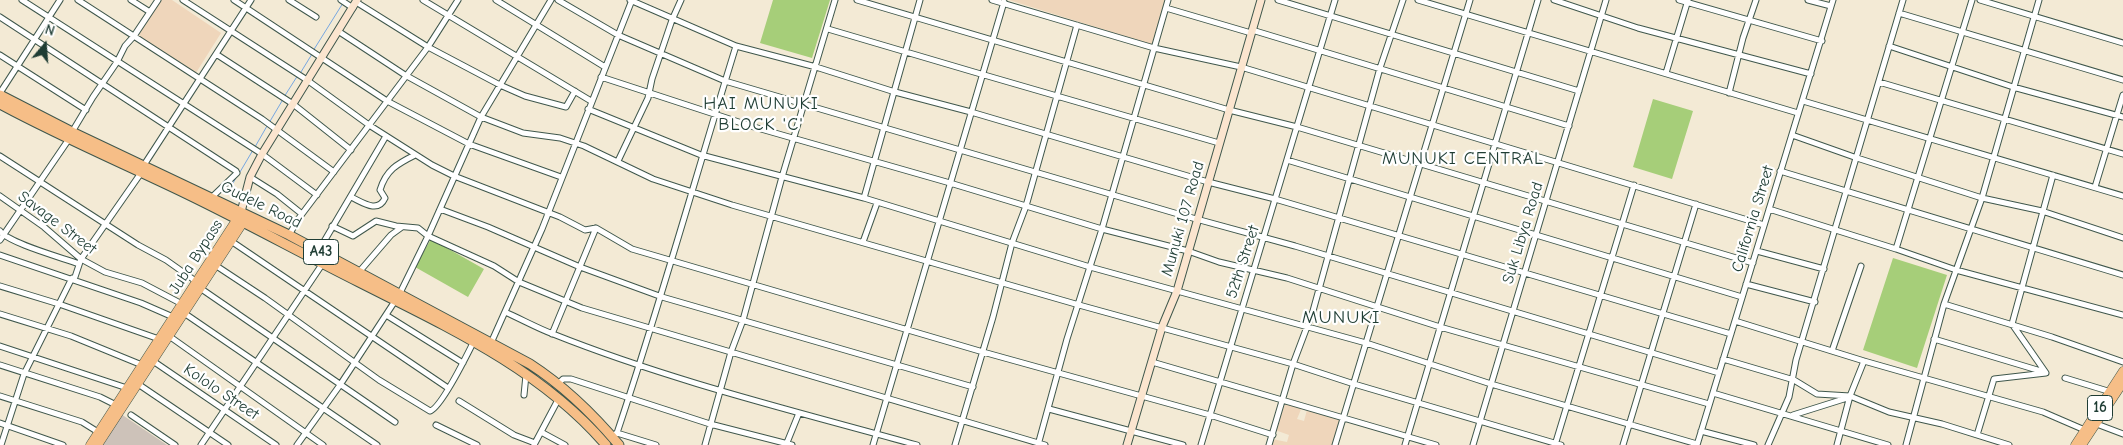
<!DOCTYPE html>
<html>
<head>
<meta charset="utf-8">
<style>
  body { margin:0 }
  #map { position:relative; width:2123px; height:445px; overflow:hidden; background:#f3ead5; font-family:"Comic Neue",sans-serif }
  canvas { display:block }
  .north { position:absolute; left:20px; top:20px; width:50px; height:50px; -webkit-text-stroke:4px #fff; paint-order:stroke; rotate:18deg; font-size:14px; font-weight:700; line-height:20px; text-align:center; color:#1f3d34 }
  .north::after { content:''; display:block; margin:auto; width:18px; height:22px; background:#1f3d34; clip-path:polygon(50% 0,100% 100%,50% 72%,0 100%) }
</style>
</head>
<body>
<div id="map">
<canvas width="2123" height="445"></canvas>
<div class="north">N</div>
</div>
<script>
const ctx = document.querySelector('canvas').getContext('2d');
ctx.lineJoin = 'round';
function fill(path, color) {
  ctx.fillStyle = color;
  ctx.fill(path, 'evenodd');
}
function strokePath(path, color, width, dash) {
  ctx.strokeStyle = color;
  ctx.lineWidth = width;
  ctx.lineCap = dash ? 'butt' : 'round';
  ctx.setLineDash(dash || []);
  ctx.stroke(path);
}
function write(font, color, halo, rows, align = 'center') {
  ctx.font = font + ' "Comic Neue",sans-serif';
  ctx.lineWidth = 4.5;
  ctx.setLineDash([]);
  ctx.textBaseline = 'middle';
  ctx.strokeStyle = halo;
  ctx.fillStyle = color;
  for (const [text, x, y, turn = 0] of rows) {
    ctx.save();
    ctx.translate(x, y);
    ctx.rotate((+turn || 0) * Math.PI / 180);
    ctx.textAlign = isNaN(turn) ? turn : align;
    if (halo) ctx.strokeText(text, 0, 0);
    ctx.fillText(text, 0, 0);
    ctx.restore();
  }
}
const built = new Path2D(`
  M160 0H172L221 33 194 76 134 36Z
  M1009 0H1167L1153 45Z
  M1286 402 1302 407 1297 419 1304 421 1307 410 1345 422 1339 444 1336 443V445H1270L1272 439 1287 442 1289 435 1275 430Z`);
const industrial = new Path2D(`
  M121 414 167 445H101Z`);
const green = new Path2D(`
  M773 0H830L812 58 760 43Z
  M1653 99 1693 111 1672 179 1633 167Z
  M431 239 484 269 468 297 415 267Z
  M1893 258 1947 275 1917 368 1863 350Z`);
const stream = new Path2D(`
  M313 51 343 3
  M301 72 312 54
  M284 97 298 75
  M269 123 282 101
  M255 147 267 126
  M240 172 253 150
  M228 192 237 176`);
const street = new Path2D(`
  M22 0 262 154 317 195
  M78 0 262 119 334 172
  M131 0 150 12
  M183 0 307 80 369 125 432 165 454 176 560 217 585 230 596 228 632 249 983 352 1210 415 1273 435
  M234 0 387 101 469 144 561 177
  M289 0 316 17
  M341 0 353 8
  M423 0 591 101
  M496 0 605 67
  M558 0 618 35 725 81 1178 214 1295 246 1719 373
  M630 0 736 46 816 67 895 92 971 112 1208 182 1275 199 1731 334
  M857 0 1229 110 1297 127 1753 263
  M992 0 1154 48 1241 67 1764 225
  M1278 0 1579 91
  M1418 0 1798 113
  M1554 0 1638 28 1811 74
  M1679 0 1822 41
  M1808 0 1831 6
  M1980 0 2123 43
  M356 2 428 47 500 85 525 96 566 107 575 91
  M1166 8 1251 33
  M1899 13 2123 80
  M0 17 236 171 237 173 211 198
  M828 29C958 68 1089 105 1219 143
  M1252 30 1569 126
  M338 31 405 75 481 117 523 133 560 138 584 146 653 179 732 205 1079 305 1293 364 1354 384 1561 445
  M1889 46 2013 87 2123 117
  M216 54 293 104 351 150
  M0 55 86 110
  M1666 73 1688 0
  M601 77 754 127 950 183 1102 229 1188 251 1219 262 1287 278 1440 327 1709 404
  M1879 82 2123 154
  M0 93 60 0
  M1729 93 1743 38 1756 0
  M1803 101 2123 196
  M588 109 701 155 864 198 1090 267 1366 343 1491 384 1697 444
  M72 132 93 97 117 62 125 46 134 36 158 0
  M1792 135 1857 158 1982 198 2042 211 2123 238
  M0 156 138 245 166 260 197 282
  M1287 160 1742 297
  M618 161 648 98 652 79 672 20 681 0
  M144 165 251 0
  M1780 171 2123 275
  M250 177 277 194 302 214
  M2095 187 2123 95
  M0 196 44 227 81 259 105 272 142 283 182 304
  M351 197C362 202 378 214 385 198L380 190C386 170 397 164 415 155
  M864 198 920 0
  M440 209 488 227 580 267 662 297 973 387
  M1769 209 1896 249 1956 270 2123 315
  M332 226 353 236 376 221 396 226 418 228 428 236 494 266 519 282 582 308 1045 445
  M0 231C8 243 63 258 79 264
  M289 235 299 218 428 47 458 0
  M0 240 69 139
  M231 241 448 388
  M863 242 877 203
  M1896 249 1972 0
  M319 250 386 136
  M1757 251 1824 269
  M0 255 141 303 173 317
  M215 265 265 298 379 380 430 411C441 408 467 355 473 343
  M359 272 391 235 402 227
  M1746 284 1815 302
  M0 286 59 304 72 278 75 277 81 259 141 173
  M200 288 395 422
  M400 293 428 236 481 117 551 0
  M1944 304 2052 337 2123 362
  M505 312C521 319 537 328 553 334 671 381 795 411 917 445
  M184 313 377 445
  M0 314 71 336 142 365
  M386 315 463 363
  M1735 321 1864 361 2043 412 2087 431
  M552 334 596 228
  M169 336 323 445
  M1934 339 2044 372
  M491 343 542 229 632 0
  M0 346 127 388
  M1832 351 1861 266
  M1723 359 1794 380 1817 394 1850 396 1889 412 1942 424 2009 445
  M153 361 276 445
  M1152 362 1436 445
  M0 365 100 397 116 405
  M2065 378 2111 392
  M138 384 228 445
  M558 384 563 379H571L710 424 792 445
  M1713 393 1888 445
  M524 395 526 375
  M0 396 82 422 98 432
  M459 401 514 435 535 443
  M1049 409 1183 445
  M131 415 175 445
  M1793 415 1847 398
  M0 423 63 445
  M2094 423 2123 434
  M436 425 477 445
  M1701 431 1754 445
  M541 432 565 445
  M617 433 656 445
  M1977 435 1994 379 2046 373 2012 324 2053 175
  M611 436 617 433C660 305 696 175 736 46
  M1 445 24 374 59 304 159 339
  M201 445 323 263
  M297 445 340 385 395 301
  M534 445 559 398
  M705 445 731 352 743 320 782 177 835 0
  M786 445 799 413
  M873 445 1004 2
  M955 445 993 317 1012 243 1026 206 1077 25
  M1038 445 1067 339 1102 229 1168 0
  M1201 445 1335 0
  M1269 445 1293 364 1313 311 1380 68 1403 0
  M1335 445 1470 0
  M1405 445 1538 0
  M1473 445 1606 0
  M1555 445 1634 185
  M1623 445 1696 204
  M1697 445 1833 0
  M1768 445 1789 397 1796 360 1903 0
  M1837 445 1850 396 1864 361
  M1906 445 1944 304 1982 198 2039 0`);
const secondary = new Path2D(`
  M241 212 250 177 262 154 357 0
  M1127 445 1162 327 1177 291 1261 0`);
const primary = new Path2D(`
  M90 445 240 214
  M98 445 243 223 242 217
  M2075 445 2123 371
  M2082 445 2123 383`);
const highway = new Path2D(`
  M0 95 72 132 289 235 530 364C564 386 593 414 619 445
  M0 104C61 137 125 164 187 194 245 222 301 253 359 282 446 326 541 369 606 445`);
const shields = [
  [321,252,35],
  [2100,408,25]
];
const shieldNames = [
  ["A43",321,252],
  ["16",2100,408]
];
const streetNames = [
  ["Gudele Road",261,205,26],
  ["Munuki 107 Road",1183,219,-74],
  ["California Street",1753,219,-73],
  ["Savage Street",57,223,37],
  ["Suk Libya Road",1523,233,-73],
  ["Juba Bypass",196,257,-57],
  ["52th Street",1243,262,-72],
  ["Kololo Street",221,392,34]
];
const neighbourhoodNames = [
  ["HAI MUNUKI",761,104],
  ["BLOCK 'C'",761,125],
  ["MUNUKI CENTRAL",1463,159]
];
const quarterNames = [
  ["MUNUKI",1341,318]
];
fill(built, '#efd6bb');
fill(industrial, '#cdc2b9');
fill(green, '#a6ce79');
strokePath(stream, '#76a6e0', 1);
strokePath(street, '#3f574c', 7);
strokePath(secondary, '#3f574c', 9);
strokePath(primary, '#3f574c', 9);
strokePath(highway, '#3f574c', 11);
strokePath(street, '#fff', 5);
strokePath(secondary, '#fbe5cf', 7);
strokePath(primary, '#f6be87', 8);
strokePath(highway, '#f6be87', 9);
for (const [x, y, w] of shields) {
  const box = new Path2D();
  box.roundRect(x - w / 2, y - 12.5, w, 25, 4);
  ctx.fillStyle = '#fff';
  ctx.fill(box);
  strokePath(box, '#1f3d34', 1);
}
write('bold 15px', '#1f3d34', null, shieldNames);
write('16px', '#1f3d34', '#fff', streetNames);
ctx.letterSpacing = '1px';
write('18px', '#1f3d34', '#fff', neighbourhoodNames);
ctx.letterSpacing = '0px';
ctx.letterSpacing = '1px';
write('19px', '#1f3d34', '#fff', quarterNames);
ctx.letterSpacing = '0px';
</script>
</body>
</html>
